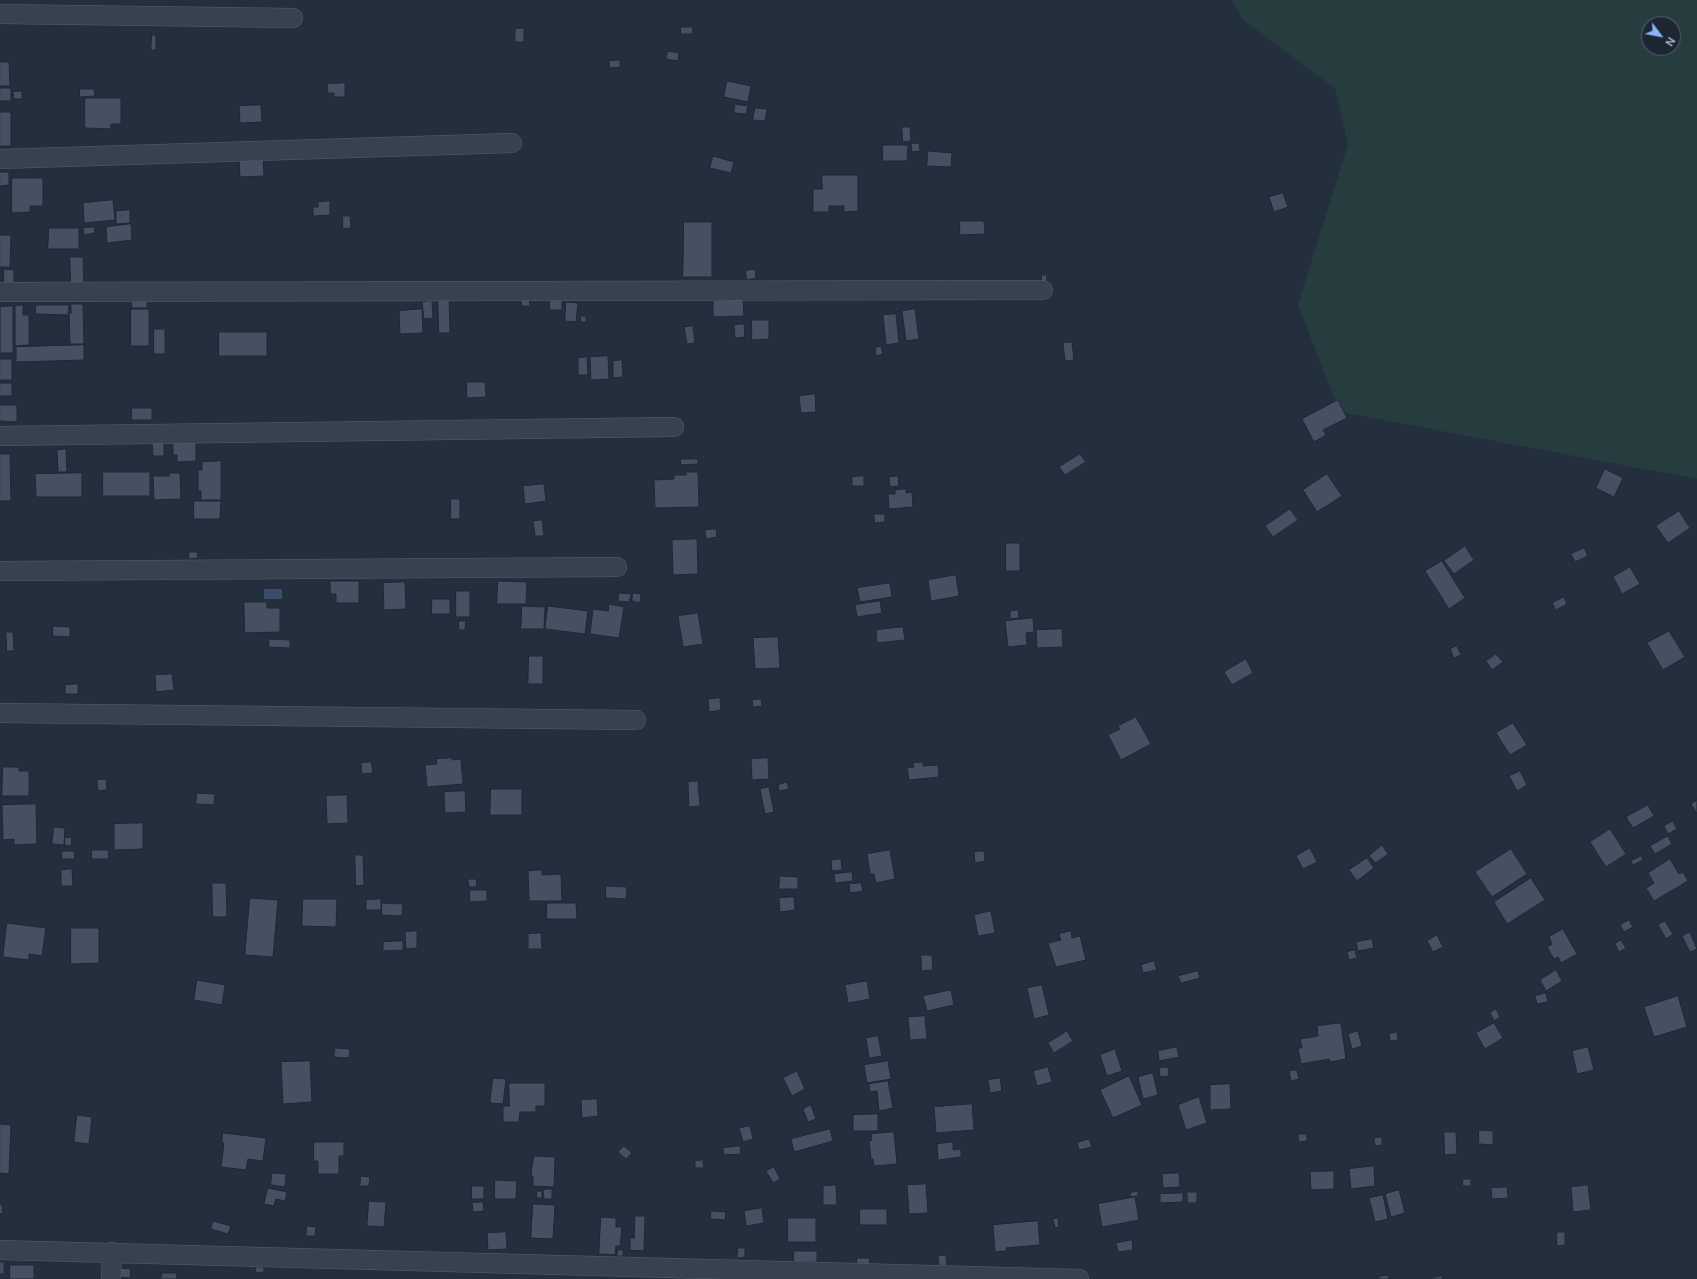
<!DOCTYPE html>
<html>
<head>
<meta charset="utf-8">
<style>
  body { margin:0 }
  #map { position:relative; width:1697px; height:1279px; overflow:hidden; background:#242f3e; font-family:Manrope,sans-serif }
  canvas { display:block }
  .north { position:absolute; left:1641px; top:16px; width:40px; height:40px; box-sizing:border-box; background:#1d2633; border:1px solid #59626f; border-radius:50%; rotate:122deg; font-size:11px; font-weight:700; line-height:16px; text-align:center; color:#b4bcc9 }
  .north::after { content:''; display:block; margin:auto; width:14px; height:18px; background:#8ab4f8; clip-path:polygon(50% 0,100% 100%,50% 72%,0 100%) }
</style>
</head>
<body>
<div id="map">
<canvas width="1697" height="1279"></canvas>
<div class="north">N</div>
</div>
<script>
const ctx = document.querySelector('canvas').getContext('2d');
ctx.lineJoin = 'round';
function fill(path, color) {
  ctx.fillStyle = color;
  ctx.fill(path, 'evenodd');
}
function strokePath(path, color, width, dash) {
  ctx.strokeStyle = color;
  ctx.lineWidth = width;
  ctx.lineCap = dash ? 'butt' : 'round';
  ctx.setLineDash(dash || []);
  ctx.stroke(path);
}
const green = new Path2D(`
  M1232 0H1697V479L1340 412 1298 305 1348 144 1335 88 1243 20ZM1649 24H1673V48H1649Z`);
const water = new Path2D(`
  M264 589H282V599H264Z`);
const building = new Path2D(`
  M681 27H693L692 34H681Z
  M524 28V42H515V29Z
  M152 35H156V50H151Z
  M668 51 679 53 678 61 666 59Z
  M620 60V67L610 68 609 61Z
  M0 62H9L10 86H0Z
  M727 81 751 86 748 102 724 97Z
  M345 83V97H334V93H328L327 84Z
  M0 88H11V101H0Z
  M80 89H94L95 96 80 97Z
  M22 91V99H14L13 92Z
  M85 98H121V124H111V129L85 128Z
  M735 104 748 106 746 114 734 113Z
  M261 105 262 122 240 123 239 106Z
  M755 108 767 109 765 121 753 120Z
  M0 112H11V146H0Z
  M902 127H910L911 141 903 142Z
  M919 143 920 151 912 152 911 144Z
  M883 145H908L907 161H883Z
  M928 151 952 153 951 167 927 166Z
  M263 156 264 176 240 177 239 158Z
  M713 156 734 162 731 173 710 168Z
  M0 172H9V185L0 186Z
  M822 175H858V211L844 212V206H829V212H813V189H822Z
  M12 178H43V206H30V212L12 213Z
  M1283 193 1288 207 1274 212 1269 197Z
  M113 200 115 220 84 223 83 203Z
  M330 201V215L313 216V207H318V202Z
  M130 210V223L116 224V211Z
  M343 216H350L351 228 343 229Z
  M960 221H984L985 234 960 235Z
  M684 222H712V277H683Z
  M131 224 132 240 107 243 106 227Z
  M94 227 95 233 84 235 83 228Z
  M49 228H79V249H48Z
  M0 235H11L10 267H0Z
  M70 257H83L84 284H71Z
  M4 269 14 270V284H4Z
  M755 269 756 278 747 280 745 271Z
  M1042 275H1047L1046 287 1042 286Z
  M550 295H562V310H550Z
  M521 297H529L530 306H522Z
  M438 298H449L450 333H439Z
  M743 299 744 316 713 317V301Z
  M132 301H147V308H132Z
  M432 301 433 318 424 319 422 302Z
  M566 302 578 303 576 322 565 321Z
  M71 304H83L84 344H70L69 313H71Z
  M23 305V315H29V345L15 346V306Z
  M36 305H69L68 315 36 314Z
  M13 306V353H0V307Z
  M131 309H149V346H131Z
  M422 309 423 333 400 334 399 311Z
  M915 309 919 339 906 341 902 311Z
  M896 314 899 343 886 345 883 315Z
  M581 316H586V322H581Z
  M752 320H769V339L752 340Z
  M744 324 745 337 735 338 734 325Z
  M693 326 695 343 687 344 684 327Z
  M154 329H165V354H154Z
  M219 332H267V356H219Z
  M1072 342 1074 360 1065 361 1063 343Z
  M84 345V360L16 362V347Z
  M881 346 883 354 876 356 875 348Z
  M608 356 609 379 591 380 590 357Z
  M587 357 588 375H578V358Z
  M0 359H12V380H0Z
  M622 360 623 377 613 378V361Z
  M467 382H485L486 397 467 398Z
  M0 383H12V396H0Z
  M815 394 816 412 801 413 799 396Z
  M1338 400 1347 418 1323 430 1326 435 1314 442 1302 419Z
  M0 405H17V422L0 421Z
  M132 408H152V420H132Z
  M196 440V461L177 462V455H173V441Z
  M164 441V456H153L152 442Z
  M66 449 67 472H58L57 450Z
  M0 454H10L11 501H0Z
  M1080 454 1086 462 1065 475 1059 467Z
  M681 459H698V464L681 465Z
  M221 461V500H201V491H198V470H202V462Z
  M1605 469 1623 478 1614 497 1596 488Z
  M103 472H150V496H103Z
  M686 472H698L699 507 655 508 654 480 674 479V475H686Z
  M82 473V497H36L35 474Z
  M169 473H180L181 499 154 500 153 476H169Z
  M1327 474 1342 496 1317 512 1303 490Z
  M864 476V486H852V477Z
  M898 476 899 486 890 487 889 477Z
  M544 484 546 501 525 504 523 486Z
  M906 489V493L912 492 913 507 889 509 888 494H895V490Z
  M451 499H460V519H451Z
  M194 501H221L220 519H194Z
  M1290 509 1298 520 1273 537 1265 526Z
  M1679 511 1690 528 1668 543 1656 526Z
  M874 514H885V522L875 523Z
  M542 520 544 536H535L533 521Z
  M716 529 717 537 706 539 705 530Z
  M697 539 698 574 673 575 672 540Z
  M1006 543H1020V571H1006Z
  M1465 546 1474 560 1454 574 1444 561Z
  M1584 548 1588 556 1575 562 1571 554Z
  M189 552H197L198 558 189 559Z
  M1442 561 1465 598 1449 609 1425 571Z
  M1630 567 1640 584 1622 594 1613 577Z
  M956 575 959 596 931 601 928 580Z
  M330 581H359V603H336V594H331Z
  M498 581 527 582 526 604H497Z
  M405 582 406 609 384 610 383 583Z
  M890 583 892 597 860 602 857 588Z
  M456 591H470V617H456Z
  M619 593 631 594 629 602 618 601Z
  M633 593 641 594 640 603 632 601Z
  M1564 597 1567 604 1556 610 1552 603Z
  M432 599H450V614H432Z
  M880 601 882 613 857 617 855 605Z
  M244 602H267V608H280V632L245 633Z
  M609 604 624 607 619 638 590 634 593 609 608 611Z
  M522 606 545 607 544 629H521Z
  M548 606 588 611 585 634 545 629Z
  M1018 610 1019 618 1010 619V611Z
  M698 613 703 644 683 647 678 616Z
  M1033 618 1034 632 1026 633 1027 645 1008 647 1005 621Z
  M459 621H466L465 630H459Z
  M53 626 70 627V637L53 636Z
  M903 627 905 640 877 643 876 630Z
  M1062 629 1063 647 1037 648 1036 630Z
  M1669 631 1685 657 1663 670 1647 643Z
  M6 632H13L14 651H7Z
  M778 637 780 668 755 669 753 638Z
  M269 639 290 640V648L269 647Z
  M1457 646 1461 655 1454 658 1450 649Z
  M1496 654 1503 662 1492 670 1486 661Z
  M529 656H543V684H528Z
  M1246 659 1253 673 1232 685 1224 672Z
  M172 674 174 690 156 692 155 675Z
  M78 684V694H65V685Z
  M720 698 721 710 709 712 708 699Z
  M761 699 762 706 753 707 752 700Z
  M1136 717 1151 744 1121 760 1108 735 1120 729 1118 726Z
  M1513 723 1527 745 1510 755 1496 733Z
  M452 758V760L461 759 463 784 427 787 425 765 437 764 436 759Z
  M768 758 769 779 752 780 751 759Z
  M371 762 373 773 362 774 361 763Z
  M923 762V766L938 765 939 777 909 780 907 768 914 767 913 763Z
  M3 767H19V771H29V796H2Z
  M1520 771 1527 785 1517 791 1509 776Z
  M106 779 107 790 98 791 97 780Z
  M698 781 700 806 689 807 688 782Z
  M787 782 789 789 779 791 778 785Z
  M769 787 774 812 765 814 760 789Z
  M491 789H522V815H490Z
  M465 791 466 812 445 813 444 792Z
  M197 793 215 794 214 805 196 804Z
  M347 795 348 823 327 824 326 796Z
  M1697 800V814L1691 804Z
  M36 804 37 844 14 845V839L3 840 2 805Z
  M1648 805 1654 816 1633 828 1626 817Z
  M1673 821 1677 829 1668 834 1664 826Z
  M143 823V849L114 850V824Z
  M54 827 65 828 64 845 52 844Z
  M1610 829 1626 854 1606 867 1590 842Z
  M1668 836 1672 844 1655 854 1650 846Z
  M65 837 72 838 71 846 65 845Z
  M1382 845 1388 854 1376 863 1369 856Z
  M1310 848 1317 862 1303 869 1296 856Z
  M1511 849 1527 874 1492 897 1475 872Z
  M92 850H108L109 859H92Z
  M890 850 895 879 876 883 874 874H870L867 854Z
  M62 851H74L75 859H62Z
  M984 851 985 861 975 863 974 852Z
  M355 855H363L364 885 356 886Z
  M1641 856 1643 860 1633 865 1631 861Z
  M1367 858 1374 868 1357 881 1349 870Z
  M841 859 842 870 832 871 831 860Z
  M1670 859 1679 874 1683 872 1688 881 1654 901 1646 888 1654 883 1648 873Z
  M72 869 73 886H61V870Z
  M542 870V875L561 874 562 901H529L528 871Z
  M852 872 853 881 835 883 834 874Z
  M780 876 798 877V889H779Z
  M1531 878 1545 900 1507 924 1494 902Z
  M468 879H476L477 887H469Z
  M212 883H226L227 917H213Z
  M861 883 863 891 850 893 849 884Z
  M606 886 627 887 626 899 606 898Z
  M470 890H487V901L470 902Z
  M794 897 795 910 780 912 779 898Z
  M250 898 278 900 273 957 245 955Z
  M303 899H337L336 927 302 926Z
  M381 899V910H366V900Z
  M382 903 403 904 402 916 382 915Z
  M547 903H576L577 919H547Z
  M991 911 995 933 978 936 974 915Z
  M1629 920 1633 927 1624 932 1620 925Z
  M1665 921 1673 934 1666 939 1658 925Z
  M7 923 46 928 42 956 29 954V960L3 957Z
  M71 928H99V963L71 964Z
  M1563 929 1577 954 1561 963 1558 957 1554 959 1547 947 1552 944 1549 937Z
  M417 931V948L406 949 405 932Z
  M1071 931 1072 938 1080 936 1086 960 1056 967 1048 943 1061 940 1059 934Z
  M1690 932 1697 949 1690 952 1682 936Z
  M541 933 542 949H528V934Z
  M1437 935 1443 947 1433 952 1427 941Z
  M1372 939 1374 948 1358 951 1356 942Z
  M1621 940 1626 948 1619 952 1615 944Z
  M403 941V950L383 951V942Z
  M1355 950 1357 958 1349 960 1347 952Z
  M921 955H932L933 970 922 971Z
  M1154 961 1157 970 1143 973 1141 965Z
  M1556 970 1562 981 1546 991 1540 980Z
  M1198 971 1200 978 1181 983 1178 976Z
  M197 980 225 985 222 1005 194 1000Z
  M867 981 870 999 848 1003 845 985Z
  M1042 985 1049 1015 1034 1019 1027 988Z
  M951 990 954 1005 927 1011 923 996Z
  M1546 993 1548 1002 1537 1004 1535 996Z
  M1678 996 1687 1027 1654 1037 1644 1007Z
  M1496 1009 1500 1017 1494 1021 1490 1013Z
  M925 1016 927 1039 910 1040 908 1017Z
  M1341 1023 1346 1059 1330 1062 1329 1059 1301 1064 1298 1048H1302L1300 1039 1318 1036 1317 1026Z
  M1494 1023 1503 1038 1485 1049 1476 1033Z
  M1067 1031 1073 1041 1054 1053 1048 1043Z
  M1358 1031 1362 1046 1352 1049 1348 1034Z
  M1397 1032 1398 1040 1390 1041 1389 1034Z
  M878 1036 882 1056 869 1058 866 1038Z
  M1177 1047 1179 1057 1159 1061 1158 1051Z
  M1588 1047 1594 1070 1577 1074 1572 1051Z
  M335 1048 350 1049 349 1058 334 1057Z
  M1115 1049 1122 1071 1107 1076 1100 1055Z
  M310 1061 312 1102 283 1104 281 1062Z
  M888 1061 891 1079 867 1083 864 1065Z
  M1048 1067 1052 1082 1037 1086 1033 1071Z
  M1168 1067 1169 1076 1160 1077 1159 1068Z
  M1297 1070 1299 1079 1291 1081 1289 1071Z
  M797 1071 805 1089 792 1096 783 1078Z
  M1153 1073 1158 1095 1143 1099 1138 1077Z
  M1129 1076 1142 1105 1113 1118 1100 1090Z
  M493 1078 506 1079 503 1104 490 1103Z
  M1000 1078 1002 1091 990 1093 988 1080Z
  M888 1081 893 1108 879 1111 877 1091 870 1092 869 1084Z
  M509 1083H545V1106H536V1112H520L519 1122H503V1106H509Z
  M1230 1084 1231 1109 1210 1110V1085Z
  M1199 1097 1207 1123 1186 1130 1178 1105Z
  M597 1099 598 1116 582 1118 581 1100Z
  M972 1104 974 1130 936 1133 934 1107Z
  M811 1105 816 1119 808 1122 803 1109Z
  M878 1114V1131H853V1115Z
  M77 1115 92 1117 89 1144 74 1142Z
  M0 1124 11 1125 9 1174 0 1173Z
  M750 1126 753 1139 743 1142 739 1128Z
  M830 1129 833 1141 794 1152 791 1139Z
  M1479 1130 1493 1131V1145L1479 1144Z
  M894 1132 897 1164 874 1166 873 1159H871L869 1141 872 1140 871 1134Z
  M1444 1132H1456L1457 1154 1445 1155Z
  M223 1133 266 1138 263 1161 248 1159 246 1170 221 1167 224 1143 222 1142Z
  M1298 1134H1307V1141L1299 1142Z
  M1382 1137V1145L1375 1146 1374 1138Z
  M1089 1139 1092 1147 1079 1150 1077 1143Z
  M314 1142H344V1156H339V1174H318V1161H314Z
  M953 1142V1150L961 1149V1157L938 1160 937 1144Z
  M624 1146 632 1153 626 1159 618 1152Z
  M740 1146 741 1154 724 1155 723 1148Z
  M534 1156 555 1157 554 1187 533 1186V1176H531Z
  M703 1160 704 1168H695V1161Z
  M1374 1166 1375 1186 1351 1189 1349 1169Z
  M774 1167 780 1179 773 1183 766 1171Z
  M1334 1171V1189L1311 1190 1310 1172Z
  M272 1173 286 1174 285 1187 271 1185Z
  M1179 1173 1180 1187 1163 1188 1162 1174Z
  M361 1176 370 1177 369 1186H360Z
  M1463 1179H1471V1186H1463Z
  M495 1180 517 1181 516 1199H495Z
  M926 1184 928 1213 909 1214 907 1185Z
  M836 1185 837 1205H823V1186Z
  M1588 1185 1591 1210 1573 1212 1571 1187Z
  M472 1186H484V1199H472Z
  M1507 1187 1508 1198 1492 1199 1491 1188Z
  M268 1188 287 1192 285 1201 276 1199 274 1206 264 1204Z
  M552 1189V1199H544L543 1190Z
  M1399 1190 1405 1213 1391 1217 1385 1194Z
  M537 1191H542V1198H537Z
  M1138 1191V1196L1131 1197 1130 1193Z
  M1187 1192H1197V1203H1188Z
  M1183 1193V1202L1160 1203V1194Z
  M1383 1195 1388 1219 1375 1222 1369 1198Z
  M1135 1197 1139 1220 1102 1227 1098 1204Z
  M369 1201 386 1202 384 1227 367 1226Z
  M483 1202 484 1211 473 1212 472 1203Z
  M0 1204H2L3 1213 0 1214Z
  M533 1204 555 1205 553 1239 531 1238Z
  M762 1208 764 1223 746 1226 744 1211Z
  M860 1209H887V1225H860Z
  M711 1211 726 1212 725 1220 711 1219Z
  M635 1216H645L644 1251 630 1250V1238H634Z
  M601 1217 616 1218V1227H622L620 1246H616L615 1255 599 1254Z
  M788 1218H816V1242H788Z
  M1058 1218 1059 1227 1055 1228 1053 1219Z
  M213 1221 231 1226 228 1234 211 1229Z
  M1038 1221 1040 1245 1006 1248 1007 1251 995 1252 993 1225Z
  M307 1226 316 1227 315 1236H306Z
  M506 1232 507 1249 488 1250 487 1233Z
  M1557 1232H1565V1245L1557 1246Z
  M1132 1240 1133 1250 1118 1252 1116 1243Z
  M738 1248H745V1257L737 1258Z
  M618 1250H623V1256H617Z
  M794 1251H817V1262H794Z
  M946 1255 947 1265 939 1266 938 1256Z
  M857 1258H870L869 1265H857Z
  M0 1262H4V1274H0Z
  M10 1265H34V1279H10Z
  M256 1267H264V1272L256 1273Z
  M118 1268 131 1269 130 1278 117 1277Z
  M162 1273H177L176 1279H161Z
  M1388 1275 1389 1279H1379L1378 1277Z
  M1442 1276 1443 1279H1431V1278Z`);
const minor = new Path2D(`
  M0 14 293 18
  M0 159 512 143
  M0 292 1043 290
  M0 436 674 427
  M0 571 617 567
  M0 713 636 720
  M0 1250 1079 1279
  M111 1279 112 1252`);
fill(green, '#263c3f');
fill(water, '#394c67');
fill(building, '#455162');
strokePath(building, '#1f2835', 1);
strokePath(minor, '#565f6c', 20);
strokePath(minor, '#38414e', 19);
</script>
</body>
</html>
